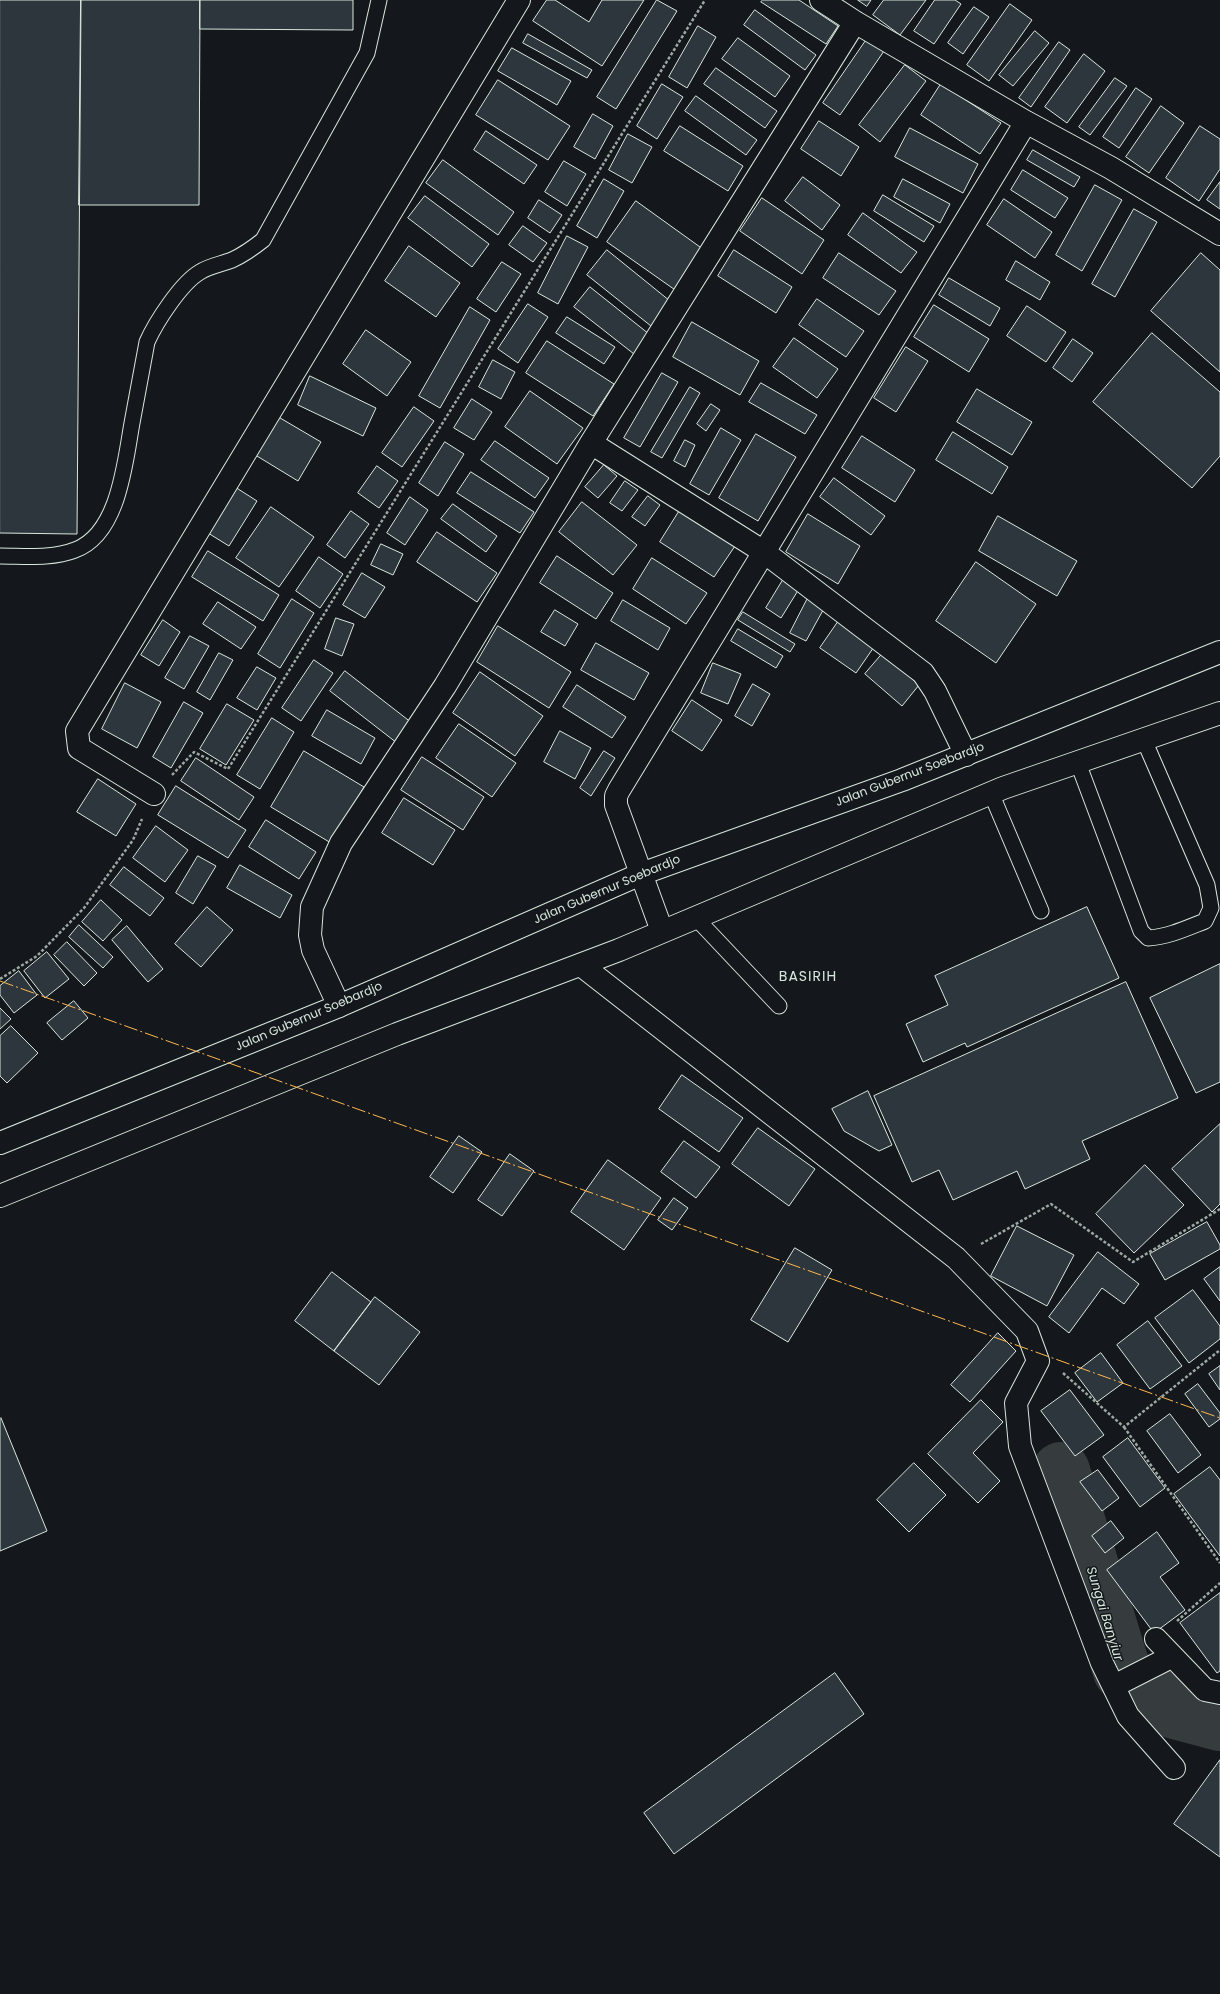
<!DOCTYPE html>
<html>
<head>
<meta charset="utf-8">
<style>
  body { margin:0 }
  canvas { display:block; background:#14181c }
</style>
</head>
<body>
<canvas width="1220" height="1994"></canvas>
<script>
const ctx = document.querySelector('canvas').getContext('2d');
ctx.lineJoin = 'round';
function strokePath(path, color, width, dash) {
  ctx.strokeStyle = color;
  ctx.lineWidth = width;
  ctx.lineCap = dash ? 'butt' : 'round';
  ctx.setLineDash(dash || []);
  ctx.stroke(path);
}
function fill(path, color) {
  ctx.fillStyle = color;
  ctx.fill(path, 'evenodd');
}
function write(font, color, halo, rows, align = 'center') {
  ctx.font = font + ' Poppins,sans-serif';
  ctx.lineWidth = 3;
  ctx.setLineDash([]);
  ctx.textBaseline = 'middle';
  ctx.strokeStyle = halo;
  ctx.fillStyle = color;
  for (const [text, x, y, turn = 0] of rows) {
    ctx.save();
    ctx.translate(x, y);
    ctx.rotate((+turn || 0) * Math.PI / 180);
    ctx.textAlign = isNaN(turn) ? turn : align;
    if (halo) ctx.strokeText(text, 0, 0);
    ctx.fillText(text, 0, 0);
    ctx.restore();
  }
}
const river = new Path2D(`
  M1061 1471 1122 1671 1171 1709 1220 1722`);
const building = new Path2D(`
  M0 0H81L77 534 0 533Z
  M81 0H200L199 205H79Z
  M200 0H353V30L200 29Z
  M547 0H555L589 22 602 0H644L602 66 533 21Z
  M657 0 677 11 616 109 597 97Z
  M763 0H799L838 26 826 44 761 2Z
  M858 0H871L867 6Z
  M884 0H926L900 35 873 15Z
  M935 0H955L961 4 934 44 914 31Z
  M1010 4 1032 20 989 81 967 65Z
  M974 7 989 17 963 54 948 43Z
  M755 10 816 55 805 70 744 25Z
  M698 26 716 37 687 88 669 77Z
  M1035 31 1049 43 1013 86 999 75Z
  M528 34 592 70 587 78 523 43Z
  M738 38 790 76 775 97 722 59Z
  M867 39 884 51 840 115 823 103Z
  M1059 42 1070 50 1031 107 1019 98Z
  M512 48 571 81 557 105 498 71Z
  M1084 54 1105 71 1067 123 1045 107Z
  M905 65 926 81 880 142 859 125Z
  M716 68 777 111 765 128 704 84Z
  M1115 78 1127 86 1090 135 1079 127Z
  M498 80 570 126 548 160 476 115Z
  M662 84 683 97 657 139 637 126Z
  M941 84 1001 123 980 154 921 115Z
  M1136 88 1152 99 1119 148 1103 137Z
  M696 96 757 140 746 155 685 111Z
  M1161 106 1184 123 1149 173 1126 157Z
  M593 114 613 126 595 159 574 147Z
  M819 121 859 147 841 176 801 149Z
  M680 126 743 166 728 191 664 151Z
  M1200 126 1220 139V169L1199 201 1166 178Z
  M910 128 978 164 963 193 895 157Z
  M486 131 537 165 524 184 474 150Z
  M628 134 652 147 632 183 609 170Z
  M1033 150 1080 177 1074 187 1027 160Z
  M443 160 514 212 498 235 426 183Z
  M564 161 586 174 567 206 545 192Z
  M1023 170 1068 198 1055 218 1011 190Z
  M803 177 840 205 822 230 785 201Z
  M604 179 624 191 597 238 577 226Z
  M903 179 950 204 940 223 894 197Z
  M1220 182V209L1207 200Z
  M1095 185 1122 200 1082 271 1056 255Z
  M883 195 934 226 924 242 874 211Z
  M425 196 489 244 472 267 408 218Z
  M762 198 824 240 802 274 740 231Z
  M1004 199 1052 232 1035 258 987 225Z
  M539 200 562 215 550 233 528 218Z
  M636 201 707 252 678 292 607 242Z
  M1134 209 1157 222 1115 297 1092 284Z
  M863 213 917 252 901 273 848 235Z
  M523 226 547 243 533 262 509 245Z
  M567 236 588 247 558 304 538 293Z
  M409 246 460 283 436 317 385 281Z
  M607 250 670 301 651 326 587 275Z
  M734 250 792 287 776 313 718 276Z
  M839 253 896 291 879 315 823 278Z
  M1201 253 1220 270V372L1151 311Z
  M1016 261 1050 282 1040 300 1006 280Z
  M502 262 521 274 496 312 477 299Z
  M949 278 1000 308 990 326 939 295Z
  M590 287 649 334 634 354 574 307Z
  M817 299 864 331 846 357 799 325Z
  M528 304 548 317 518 363 498 349Z
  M934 305 989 339 969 372 914 337Z
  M1027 306 1066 332 1046 362 1007 336Z
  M470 307 490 320 440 408 419 396Z
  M567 317 615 347 604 364 556 333Z
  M692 322 759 361 740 395 673 357Z
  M366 330 411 362 387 396 343 364Z
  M1152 333 1220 392V456L1192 488 1093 402Z
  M794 338 838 369 817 398 773 367Z
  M1073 339 1093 353 1072 382 1053 368Z
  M547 341 614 384 593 416 526 373Z
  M906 347 928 361 896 412 874 398Z
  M493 360 515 372 501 399 479 387Z
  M662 373 678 382 640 447 624 438Z
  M310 376 376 408 363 436 298 405Z
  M761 383 817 415 805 434 749 402Z
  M690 387 700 393 662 458 651 452Z
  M977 389 1032 422 1012 455 957 422Z
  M530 391 583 428 557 464 505 427Z
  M472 399 492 412 474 440 454 428Z
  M711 404 720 410 706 431 697 424Z
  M414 407 434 421 402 467 382 453Z
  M275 415 321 442 298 481 252 453Z
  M721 428 741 440 709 495 690 484Z
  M953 432 1008 467 992 494 936 460Z
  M756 434 796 457 758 521 719 498Z
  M862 436 915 470 895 502 842 468Z
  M685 440 695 445 685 467 674 461Z
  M495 441 549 478 535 498 481 460Z
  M445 442 464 454 438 496 419 483Z
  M604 465 617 476 598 498 585 487Z
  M377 466 398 481 379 508 358 493Z
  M471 472 534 512 520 533 457 493Z
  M834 478 885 516 871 535 820 497Z
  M625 481 638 490 622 511 610 503Z
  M235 487 257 501 229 546 208 533Z
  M648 496 660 505 645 526 632 517Z
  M410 497 428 510 405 545 387 533Z
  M582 502 637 545 613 575 559 532Z
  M453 504 497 536 486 552 441 519Z
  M271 507 314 537 279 587 236 558Z
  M680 510 735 546 714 577 660 542Z
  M351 511 369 524 345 558 327 545Z
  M808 514 860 546 838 584 786 552Z
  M998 516 1077 561 1057 596 979 551Z
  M437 532 497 573 477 602 417 562Z
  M381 544 403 554 393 575 371 565Z
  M208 551 279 595 263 621 192 577Z
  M557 556 613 593 596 619 540 583Z
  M319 557 343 574 320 608 296 591Z
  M652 558 707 593 686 624 633 589Z
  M976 562 1036 604 996 663 936 621Z
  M362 573 385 587 365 618 343 605Z
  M786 575 802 584 781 618 766 608Z
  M810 594 827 603 806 641 790 633Z
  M292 599 314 613 280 668 258 654Z
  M623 600 670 628 658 650 611 621Z
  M218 602 256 627 241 649 203 624Z
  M555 610 578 624 565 646 541 632Z
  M743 612 795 644 790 652 738 620Z
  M336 618 354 624 342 656 325 649Z
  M840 619 876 644 856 673 820 648Z
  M163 620 180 632 159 666 141 655Z
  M498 626 571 672 549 708 477 662Z
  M738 629 783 656 776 668 731 641Z
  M190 636 209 646 184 689 165 678Z
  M596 643 649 673 634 700 581 670Z
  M219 653 233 660 210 700 197 692Z
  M883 653 919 685 902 706 865 674Z
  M314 660 333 673 301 721 282 708Z
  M713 663 741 674 728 704 701 693Z
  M257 667 276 678 257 710 237 698Z
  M345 671 412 723 397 743 330 691Z
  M480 672 543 716 515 756 453 713Z
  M125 683 161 702 137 748 102 729Z
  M753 684 770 694 752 726 735 716Z
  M577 685 626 717 612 738 563 707Z
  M692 700 722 720 702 751 672 731Z
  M184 702 203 713 171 768 153 757Z
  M227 704 254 720 226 765 200 749Z
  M327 710 375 738 361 764 312 736Z
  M272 718 294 732 260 789 237 775Z
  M459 724 516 763 492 797 436 758Z
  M560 731 591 748 575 779 544 762Z
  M304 751 364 787 331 843 271 807Z
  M604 751 615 758 591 796 580 788Z
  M422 757 484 797 463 830 401 790Z
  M196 758 254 797 239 820 181 781Z
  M98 779 136 804 116 836 77 812Z
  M176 786 246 830 228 858 158 815Z
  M404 798 455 830 433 865 382 833Z
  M266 820 316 852 299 879 249 847Z
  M156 826 188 850 165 882 133 858Z
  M198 856 216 866 193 904 176 893Z
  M240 865 292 895 280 918 227 888Z
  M124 867 164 898 150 916 110 885Z
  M101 900 122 920 103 941 82 922Z
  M207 907 233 930 201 967 175 944Z
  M1087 907 1119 978 967 1047 965 1043 923 1062 906 1024 948 1005 935 976Z
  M79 925 113 957 103 968 69 937Z
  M127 926 163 969 148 982 112 940Z
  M67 942 97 973 84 986 54 955Z
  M47 952 69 979 45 998 24 971Z
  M1220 964V1082L1196 1093 1150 998Z
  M19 971 37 995 14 1013 0 995V986Z
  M1126 982 1178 1098 1082 1141 1090 1159 1025 1189 1017 1171 953 1200 939 1170 912 1182 874 1096Z
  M74 1001 88 1018 62 1040 47 1023Z
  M0 1008 11 1019 0 1029Z
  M11 1026 38 1053 7 1083 0 1076V1036Z
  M682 1075 743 1118 719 1152 659 1109Z
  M868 1091 892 1145 879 1151 844 1131 832 1109Z
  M1220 1124V1204L1212 1212 1172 1169Z
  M758 1128 815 1169 789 1206 732 1164Z
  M459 1136 482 1152 453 1193 430 1177Z
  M684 1141 720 1167 696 1198 661 1172Z
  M510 1154 534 1171 502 1216 478 1200Z
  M608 1160 661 1198 624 1250 571 1212Z
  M1145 1165 1184 1205 1134 1253 1096 1214Z
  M674 1198 688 1208 672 1230 658 1220Z
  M1207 1222 1220 1245V1249L1165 1280 1150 1254Z
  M1017 1226 1074 1255 1047 1306 991 1276Z
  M795 1248 832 1270 788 1342 751 1320Z
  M1098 1252 1139 1284 1124 1304 1102 1288 1069 1333 1049 1317Z
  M1220 1267V1301L1204 1279Z
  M332 1272 371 1302 334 1351 295 1321Z
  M1193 1290 1220 1326V1339L1189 1363 1155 1318Z
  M375 1297 420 1332 379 1385 334 1351Z
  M1148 1321 1182 1366 1150 1389 1117 1345Z
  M998 1333 1016 1351 970 1402 951 1385Z
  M1101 1353 1123 1383 1097 1402 1075 1373Z
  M1220 1366V1390L1209 1374Z
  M1198 1384 1220 1413V1419L1209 1427 1185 1394Z
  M1070 1390 1104 1435 1075 1456 1041 1411Z
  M981 1400 1003 1422 973 1453 1000 1481 978 1503 928 1454Z
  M1170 1414 1201 1455 1178 1473 1147 1431Z
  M1 1418 47 1531 0 1551V1419Z
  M1128 1438 1165 1488 1140 1507 1103 1457Z
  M914 1463 946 1495 909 1532 877 1500Z
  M1210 1467 1220 1480V1556L1174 1494Z
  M1098 1470 1119 1498 1102 1511 1080 1482Z
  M1111 1521 1124 1538 1105 1553 1092 1536Z
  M1157 1532 1179 1563 1160 1577 1185 1610 1154 1633 1107 1570Z
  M1220 1593V1671L1217 1673 1180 1623Z
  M835 1673 864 1714 674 1854 644 1813Z
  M1220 1760V1857L1174 1824Z`);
const path = new Path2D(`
  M172 775 194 752 228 769 705 0
  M0 979 37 956 84 908 133 840 142 819
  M981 1244 1051 1204 1133 1262 1220 1209
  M1063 1373 1124 1427 1220 1350
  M1124 1427 1220 1563
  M1177 1621 1220 1583`);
const lane = new Path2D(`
  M0 556C25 556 52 559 75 550 119 534 125 462 132 423 137 396 142 369 147 342 156 322 181 283 200 272 209 266 222 264 232 260 243 255 253 248 263 240L367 53 379 0
  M1078 763 1141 931 1148 938C1168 937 1187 928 1205 921L1211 908 1207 885 1144 740
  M991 793 1041 911
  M695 917 779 1006`);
const street = new Path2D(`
  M821 0 855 22 1026 122 1111 168 1220 234
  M591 443 764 552 923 673 935 691 966 755
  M154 794 79 748 77 731 519 0
  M662 931 616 805V796L619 790 1026 122
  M581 965 956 1258 1027 1331 1038 1361 1016 1403 1020 1446 1102 1663 1128 1716 1174 1768
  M339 1006 313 950 310 935 312 907 341 843 445 686 591 443 855 22
  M1156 1639 1205 1690 1220 1693
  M1114 1686 1171 1657`);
const highway = new Path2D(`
  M0 1143 339 1006 641 874 902 780 1220 652
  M0 1196 397 1034 619 950 1003 788 1220 713`);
const power = new Path2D(`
  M0 981 1220 1418`);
const streetNames = [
  ["Jalan Gubernur Soebardjo",910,775,-21],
  ["Jalan Gubernur Soebardjo",607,890,-23],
  ["Jalan Gubernur Soebardjo",309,1017,-23]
];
const waterNames = [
  ["Sungai Banyiur",1104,1614,73]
];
const quarterNames = [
  ["BASIRIH",808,977]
];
strokePath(river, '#363b3e', 58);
fill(building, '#2c363c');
strokePath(building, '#d8e6dc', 1);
strokePath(lane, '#d8e6dc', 17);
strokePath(street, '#d8e6dc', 24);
strokePath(highway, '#d8e6dc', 24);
strokePath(path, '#9da8a2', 2.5, [3, 2]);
strokePath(lane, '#14181c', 15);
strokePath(street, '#14181c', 22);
strokePath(highway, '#14181c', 22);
strokePath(power, '#ffb74d', 1, [14, 3, 2, 3]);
write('12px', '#d8e6dc', '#14181c', streetNames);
write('italic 13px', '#d8e6dc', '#14181c', waterNames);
ctx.letterSpacing = '1px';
write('14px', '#d8e6dc', '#14181c', quarterNames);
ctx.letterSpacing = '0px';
</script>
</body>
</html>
